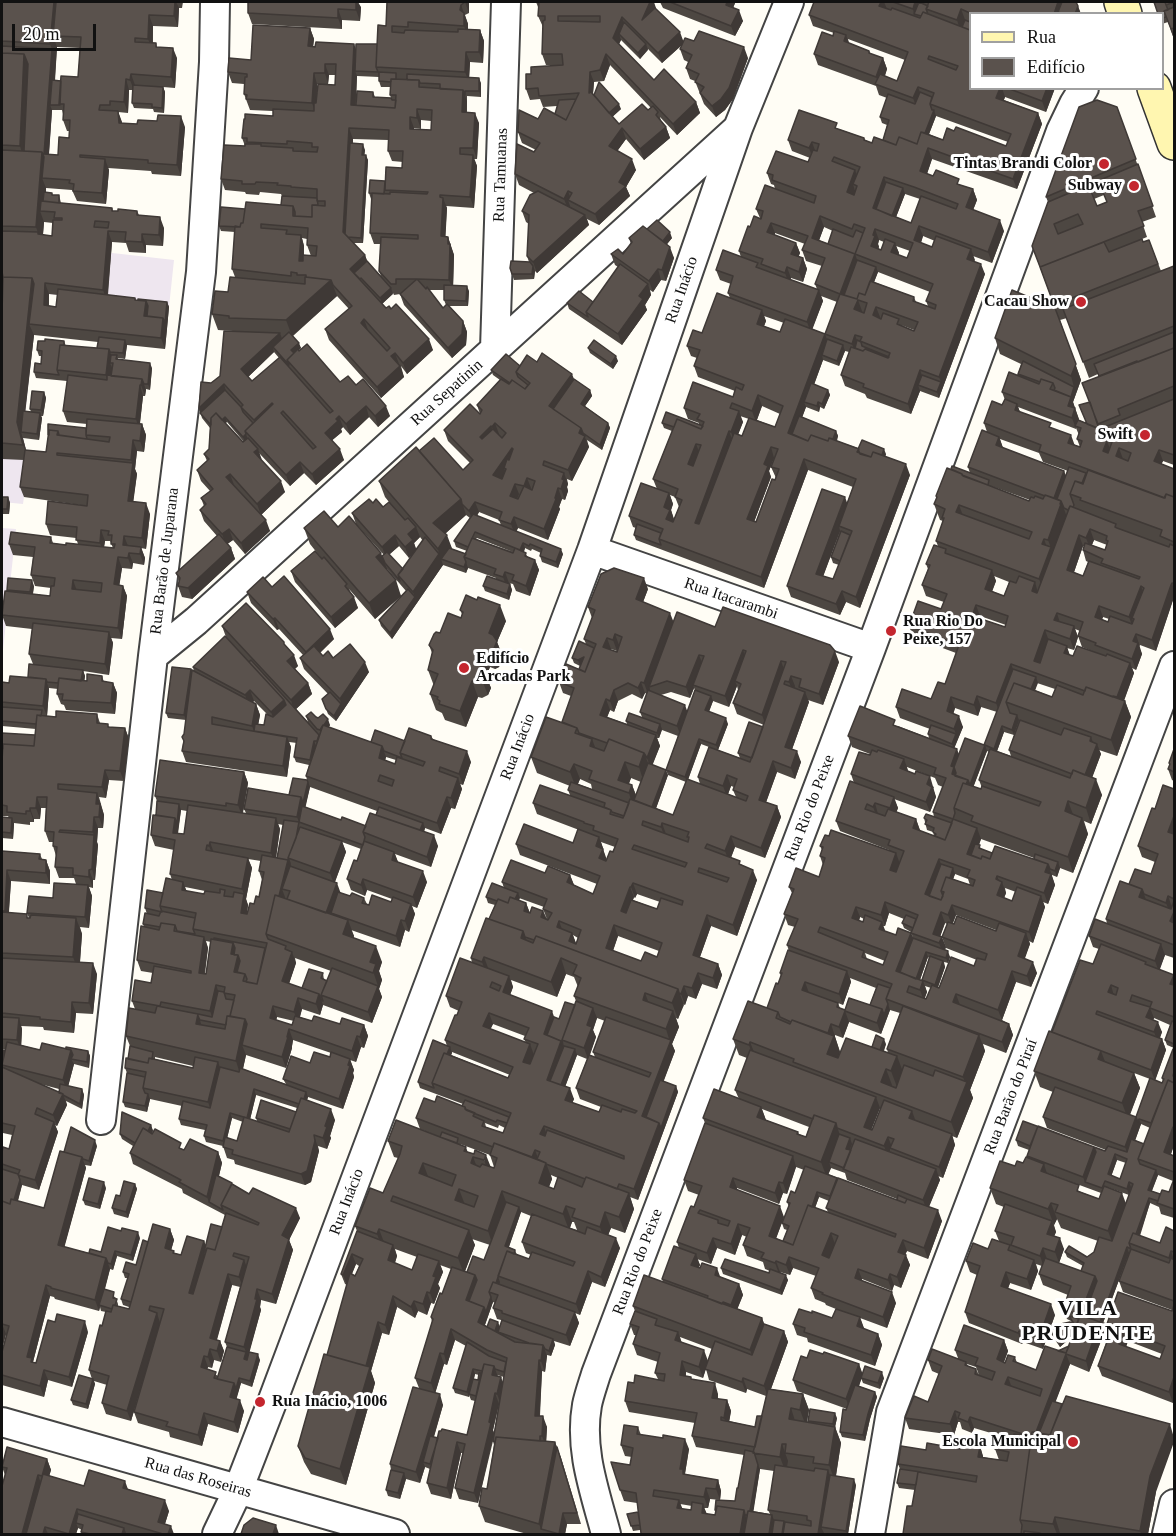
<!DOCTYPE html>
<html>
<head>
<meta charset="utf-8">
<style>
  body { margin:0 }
  #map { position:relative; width:1176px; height:1536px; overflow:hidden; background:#fffdf5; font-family:"Times New Roman",serif }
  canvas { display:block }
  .frame { position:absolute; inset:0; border:3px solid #111; pointer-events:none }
  .legend { position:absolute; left:969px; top:12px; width:195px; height:78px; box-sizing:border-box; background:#fff; border:2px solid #a0a0a0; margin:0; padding:8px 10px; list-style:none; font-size:18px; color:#111 }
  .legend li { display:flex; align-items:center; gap:12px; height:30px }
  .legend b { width:30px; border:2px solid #a0a0a0 }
  .scale { position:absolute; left:12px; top:24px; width:84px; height:27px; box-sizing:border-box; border:3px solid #111; border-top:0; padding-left:8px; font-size:18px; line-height:21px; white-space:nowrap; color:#111; -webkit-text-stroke:4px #fff; paint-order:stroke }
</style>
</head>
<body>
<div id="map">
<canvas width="1176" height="1536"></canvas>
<div class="frame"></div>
<ul class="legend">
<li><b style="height:8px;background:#fff6b0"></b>Rua</li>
<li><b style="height:16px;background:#5a524d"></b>Edifício</li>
</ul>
<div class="scale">20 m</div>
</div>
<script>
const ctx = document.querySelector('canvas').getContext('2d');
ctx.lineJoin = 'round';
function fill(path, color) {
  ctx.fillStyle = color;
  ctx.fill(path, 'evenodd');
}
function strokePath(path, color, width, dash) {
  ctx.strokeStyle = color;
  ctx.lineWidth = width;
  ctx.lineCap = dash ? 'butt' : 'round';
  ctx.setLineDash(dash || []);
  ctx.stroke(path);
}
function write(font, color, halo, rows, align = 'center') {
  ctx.font = font + ' "Times New Roman",serif';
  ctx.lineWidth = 6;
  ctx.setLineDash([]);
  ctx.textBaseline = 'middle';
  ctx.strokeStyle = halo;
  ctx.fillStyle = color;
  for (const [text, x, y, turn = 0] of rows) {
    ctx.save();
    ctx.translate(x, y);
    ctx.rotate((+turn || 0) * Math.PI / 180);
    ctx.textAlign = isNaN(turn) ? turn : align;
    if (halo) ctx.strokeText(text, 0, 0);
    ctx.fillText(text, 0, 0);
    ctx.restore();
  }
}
const industrial = new Path2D(`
  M2 56 56 60 42 245 174 260 169 307 38 293 23 437 29 461 23 504 2 502Z
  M2 528 16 529 3 650H2Z`);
const street = new Path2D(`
  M495 349 506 2
  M592 550 871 648
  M153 656 196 621 737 129
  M101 1120 153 656 201 272 214 62 215 2
  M2 1422 395 1534
  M217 1534 238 1490 271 1405 592 550 738 128 789 2
  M606 1534C595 1492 579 1450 587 1405 589 1395 593 1384 596 1374L871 648 1061 131 1074 104 1084 88
  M870 1534 891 1412 1174 666
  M1167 1534 1174 1504`);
const secondary = new Path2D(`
  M1121 2 1125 14
  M1154 88 1174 143`);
const wall = new Path2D(`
  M2 2H183L182 8H179L178 27 153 26V43H156L157 47 177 58 175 88 163 87 165 92 164 113 154 112 153 109 134 108 132 103 133 90H129L128 113 118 112 122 123 185 127 181 176 152 174 151 171 108 168 109 170 106 204 77 201 72 190 46 188V192L53 195H59L61 203 112 208 113 211H137L139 215 164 228 163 246 146 245V253L129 252 126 243 112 242 108 295 135 298 136 300 167 302 169 307 165 349 127 345 125 359 118 358V359L152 368 150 390 146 389 145 396H143L140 424H142L146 435 144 452 137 451 135 469 137 474 133 501 150 514 146 549 141 548 145 558 144 565 133 563 132 569 122 568 119 585 123 586 127 596 122 639 111 638 113 643 109 675 83 671 85 676 84 681H87L102 676 104 682 113 683 117 693 115 714 66 710 64 705 61 704 57 694 58 689 49 688V690L47 716 56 717 97 714 100 723 110 727 125 728 129 739 124 781 109 780 106 798 99 797 104 815 103 828H98L97 842 98 845 95 880H93V888L89 887 92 896 89 928 80 927 82 934 80 963 97 974 93 1014 76 1013 74 1033 44 1030 43 1027 21 1026 22 1029 21 1045 40 1050 66 1049 88 1051 90 1056 89 1068 74 1064 68 1086 82 1089 84 1095 82 1109 66 1101 67 1105 57 1126 55 1125 58 1132 39 1190 22 1185 18 1201 44 1208 64 1152 97 1146 91 1166 85 1165 86 1168 64 1247 89 1253 101 1252 140 1238 133 1261 117 1256 113 1270 110 1269 105 1289 116 1298 118 1304V1306L129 1309V1307L123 1305 121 1299 128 1278H125L123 1272 136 1265 148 1242 170 1229 174 1240 171 1250 175 1253 181 1255 204 1241 206 1246 222 1227 225 1215 183 1193 182 1189 133 1164 130 1153 133 1146 122 1139 120 1134 151 1125 153 1131 151 1134 184 1150 218 1152 222 1163 219 1176 249 1194 300 1218 289 1240 293 1250 276 1304 261 1300 260 1307 261 1310 249 1352 260 1360 252 1387 241 1383 236 1399 244 1411 238 1433 208 1424 202 1446 170 1437 169 1432 138 1423 134 1412 149 1360 131 1421 106 1414 102 1403 107 1385 94 1381 95 1384 88 1409 73 1405 71 1400 92 1379 89 1370 106 1312 101 1311 100 1307 99 1311 55 1299 54 1297 50 1296 33 1362 36 1363 88 1332 72 1387 48 1380 44 1397 2 1385V1352L7 1335 6 1334 2 1349V1152L9 1149 12 1135 3 1133 2 1137V1050L5 1052V1049H2V851L40 854 42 859 46 860 50 871V884L11 881 9 912 29 918 27 913 76 884 74 878H59L55 867 56 856 53 846V842H49L45 831 46 808H41L40 819H34V822H30V825L14 823 13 839 2 838V817L9 818 8 816H2V733L35 735 36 729 2 726V682L9 683 28 677 33 664 29 654 32 629 6 626 2 615 7 590 34 586 33 594 50 596 51 588 35 586 31 575 33 557 13 555 9 544 51 537 53 543 66 545 78 544 76 538 50 535 46 524 87 506 24 497 20 487 24 460 2 459ZM57 47 80 48 78 77 61 81H55ZM52 110H62L63 114V120L67 131H69V138L58 155H49ZM44 222 53 223 52 236 43 235ZM49 294 58 295 56 307 49 306ZM34 335 98 342 97 348 66 346 64 341 37 350 39 356H42L41 364 34 372 36 378 67 381 63 411 67 422 87 424 86 428 48 435V437L46 452 26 450 23 438 39 440 42 418 41 416H43L46 398 44 392 30 409 31 412 25 411ZM105 541H110L113 548 104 547ZM40 1084 59 1089V1093ZM232 1285 240 1287 225 1342 227 1347 218 1376 207 1369 208 1367 212 1368 214 1360 221 1362 224 1351 220 1341 217 1340Z
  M251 2 361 7 360 21 342 20V29L252 24 248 13Z
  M387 2H469V13L465 15 468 24V29L480 30 484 41 483 63 470 62 469 77 481 83V97L467 96V112L479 123 477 159H474L477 166 474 208 446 206 447 208 445 237H448L454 255 453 285 469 291 468 306H449L463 321 467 332 466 345 452 358 404 305 400 294 394 295 393 293 382 304 433 350 407 374 401 366 404 377 381 398 329 340 325 329 349 309 337 296 293 336 301 348 299 350 340 382 356 385 390 416 378 427 369 417 350 435 343 427 341 429 342 432 332 440 344 460 316 485 304 473 290 486 259 453 261 460 285 492 261 515 270 531 245 554 233 540 227 544 231 548 235 559 192 599 182 597 178 586 179 582 176 573 217 536 204 521 200 510 204 506 201 498 210 491 201 481 197 470 207 461 204 454 209 449 210 428 202 418 199 408 211 383 220 376 233 331 218 330 212 314 228 292 235 277 232 269 235 232 221 231 219 226 245 209 281 205 282 196 281 194 260 192 259 195 246 194 245 192 225 190 221 179 245 146 242 138 273 116V111L250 110 244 94V84L232 83 228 72 310 28 314 39 313 46 356 50 377 44 386 26ZM329 75H335V85L317 94V84H328ZM357 76 379 77V81L381 87H390V95L391 98 375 97 373 92 356 105ZM421 120 431 121V130L414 129V128L421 129ZM353 139 388 140V151L392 161 403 162 402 168 369 193 371 199H372L370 233 374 244H381L379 271 381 276 367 261 365 255 353 243H363L368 160 364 155 365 150 353 143ZM302 238 307 239V245L311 256 304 255V246ZM429 290H444V300L446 305 443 308ZM274 352 279 358 252 381 248 377ZM227 422 244 442H243L225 423Z
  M536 2H650L684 42 748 58 733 99 725 110 716 117 704 104 695 81 690 79 686 68 688 62 684 60 680 49 682 45 662 63 648 49 640 59 621 40 619 44 654 80 696 102 700 113 677 135 660 117 661 121 666 127 670 138 644 160 626 139 617 151 636 170 626 187 630 196 599 225 587 219 589 225 537 273 535 271 534 279 514 280 510 268 529 262 527 256 529 224 526 222 522 211 534 193 519 185 515 174 536 150 522 143 518 132 538 119 555 114 557 106 543 107 540 99 530 100 526 89 531 74 560 65H546L542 54 543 27 538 16V7ZM610 65 651 108 648 110 619 124 612 117 621 109 593 94 594 82 604 81Z
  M660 2H734L735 3 733 8 743 21 735 36 663 8Z
  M814 2H1076L1081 14H970V88H1055L1046 112 1005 97 1004 100 1038 113 1042 124 1017 189 932 159 927 174 973 189 977 200 973 210 1004 231 992 263 973 256 974 261 985 274 939 398 920 391 911 414 867 398 865 394 845 386 841 375 849 352 845 351 839 366 823 360 814 385 828 390 830 395 824 409 820 407 819 412 806 407 802 417 836 431 838 436 837 441 858 448 886 454 885 457 910 475 860 608 846 602 840 615 791 597 787 586 847 503 853 487 808 470 764 588 636 540 634 535 636 528 633 527 629 516 657 489 653 479 672 431 664 428 662 423 699 424V423L688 419 684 408 733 397 735 391 698 377 694 366 697 358 691 356 687 346 702 333 730 298 728 293 731 284 720 280 716 270 741 257 739 251 750 227 760 218 756 209 775 189 774 185 771 184 767 173 808 162 810 158 792 151 788 140 839 129 864 138 865 140 872 143 883 140 887 125 882 123 880 117 887 98 879 95 876 86 818 65 814 54 833 36 834 33 813 26 809 15ZM848 39 905 60 897 81 885 76 887 69 883 58 871 54 869 51 849 43ZM936 116 1008 142 1006 146 943 140 929 134ZM905 194 920 199 911 223 896 217ZM824 227 833 231 828 244 819 240ZM775 233 805 244 802 250 806 261 822 266 815 284 817 289 790 280 791 278 803 282 807 269 803 258 798 257 800 253 796 243 775 235ZM923 236 935 241 932 247 921 243ZM879 240 884 242 881 250 878 248 879 247 878 244ZM896 246 910 251 907 258 898 255 899 253ZM878 272 930 292 926 301 928 306 916 302 914 297 874 282ZM821 296 837 302 825 334 812 329 823 301ZM764 316 784 323 780 332 764 326 766 321ZM901 325 914 330V331ZM762 406 780 414 775 427 757 420ZM740 416 749 419 742 436 738 434 743 422ZM774 458 771 467 776 478 756 522H754L771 477 769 471ZM670 495 675 497 679 507 674 519 671 510 673 504ZM840 531 831 557 833 563 839 565 833 579 823 576Z
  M1153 2H1174V39L1168 22 1162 24V14Z
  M1117 107 1156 217 1142 222 1147 237 1142 239 1143 242 1149 240 1161 271 1174 267V465L1163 461 1161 464 1174 469V597L1156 651 1140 645 1139 647 1142 654 1136 670 1132 668 1134 673 1124 701H1125L1131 717 1117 756 1099 750 1101 754 1092 777 1102 795 1091 824 1084 821 1088 834 1073 873 1060 868 1057 877 1052 875V876L1055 885 1048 904 1043 902 1045 907 1033 943 1029 941 1030 944 1024 959 1037 973 1031 987 1016 982 1002 1020 1009 1024 1013 1035 1006 1053 983 1044 985 1051 970 1090 973 1098 957 1138 952 1136 955 1145 943 1178 938 1176 940 1180 929 1207 942 1221 928 1259 907 1251 905 1254 910 1265 901 1288 894 1285 892 1291 862 1279 861 1281 896 1303 887 1328 860 1318 864 1329 878 1334 882 1345 875 1366 808 1342 807 1338 797 1335 793 1324 812 1313 832 1318 836 1309 826 1305 825 1303 815 1299 811 1288 816 1276 793 1268 790 1275 780 1272 788 1280 782 1295 723 1274 721 1268 769 1273 770 1271 765 1269 763 1262 747 1256 743 1245 747 1237 742 1235 735 1255 717 1248 711 1264 697 1259 700 1265 698 1268 739 1284 743 1295 737 1309 762 1318 764 1324 784 1331 788 1342 771 1389 803 1394 809 1410 807 1422 837 1418 835 1427 841 1443 836 1476 856 1485 848 1534H835L824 1533H641L640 1530 633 1531 627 1514 638 1512 637 1503 624 1501 620 1490 630 1465 632 1457 625 1456 621 1445 638 1427 641 1435 689 1449 685 1474 718 1480 721 1491 720 1500 710 1499 708 1508H704L707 1514 715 1515V1510L735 1501 738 1488 744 1455 696 1447 692 1436 695 1423 629 1412 625 1401 634 1383 658 1379 655 1373 658 1362 637 1355 633 1344 636 1335H634L630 1324 635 1311 633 1306 663 1282 662 1279 679 1248 677 1242 694 1207 699 1195 688 1191 684 1180 705 1123 703 1118 739 1099 735 1090 747 1058 739 1055 733 1039 767 1008 781 977 780 973 789 951 787 945 795 927 788 925 784 914 792 893 789 887 819 877 823 865 820 856 822 850 820 846 829 836 890 851 889 850 840 831 836 821 854 783 851 774 870 754 852 747 848 736 898 726 929 738 928 734 930 729 900 718 896 707 931 699 945 684 956 653 913 637 909 626 941 609 944 602 926 596 922 585 928 569 926 564 938 546 936 541 943 521 940 520 934 504 937 498 936 496 951 469 970 473 968 467 987 432 984 423 1002 405 1005 400 1002 392 1019 376 1018 374 1021 364 1000 354 995 338 1055 308 1032 246 1048 202 1046 197ZM1104 195 1107 202 1097 206 1094 199ZM1067 318 1089 378 1098 374 1099 377 1089 402 1086 423 1079 420 1073 402 1081 380 1060 320ZM1018 407 1076 429V428L1079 435 1077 439 1080 447 1075 445 1053 429 1020 412ZM1000 439 1039 453 1043 462 1068 471 1066 476 1064 471 1003 448ZM991 486 1030 500 1029 501ZM1094 540 1107 545 1105 550 1092 545ZM1083 546H1084L1083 550 1086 561 1088 562 1083 576 1074 572ZM994 576 1009 582 1004 596 992 591 996 581ZM980 616 1006 625 1005 627 979 618ZM1103 617 1109 619 1108 622 1102 619ZM1075 629 1080 631 1078 636 1082 647 1099 654 1073 656 1070 655 1067 648 1074 650 1078 637ZM1037 683 1055 689 1052 697 1035 690ZM981 707 997 712 984 745 959 754 954 748 963 727 953 714 955 708 978 716ZM1019 721 1009 750 1011 756 997 751 1004 732 1014 735ZM987 751 989 752 979 780 982 788 981 789 973 787ZM907 767 935 778 938 785 943 787 933 812 934 817 924 818 927 830 933 832 934 836 920 831 916 819 896 812 898 808 894 799 930 812 936 797 933 789 934 787 907 771ZM981 839 1034 858V859L992 853 981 849 979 845ZM955 874 968 879 970 885 953 879ZM1005 888 1016 892 1012 901 1004 898 1006 893ZM889 913 904 919 902 923 904 928 911 932 913 938 911 933 896 935 885 931 883 926H885ZM956 915 996 930V931L953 923ZM860 917 864 919 863 922 859 921ZM945 923 947 924 942 937 946 948 977 960 974 966 939 988 938 987 945 967 944 962 948 963 950 957 945 950 946 947 940 936ZM865 953 885 961 883 965 867 959ZM928 957 929 958 922 981 920 980ZM850 978 876 988 870 1005 845 1010 840 1008 838 1003 843 1005 851 982ZM925 986 931 988 926 999 924 998 927 992ZM890 1010 900 1013 887 1049 888 1053 884 1051 886 1044 872 1047 838 1058 840 1052 835 1037V1035L843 1038 849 1022 881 1034ZM880 1108 881 1109 872 1130H871ZM762 1109 809 1127 806 1137 799 1134 798 1132 766 1120ZM796 1167 804 1170 795 1193 787 1202 789 1207 782 1223 784 1229 787 1230 783 1241 776 1238 784 1217 737 1190V1188L779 1204 783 1193 787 1194ZM831 1168 845 1173 847 1180 897 1199V1200L828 1174ZM819 1197 829 1201 826 1208 828 1212 815 1208ZM680 1337 712 1349 708 1361 681 1342ZM706 1369 709 1380 746 1393 747 1389 766 1396 762 1416 755 1427 729 1421 731 1411 727 1400 718 1399V1394L686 1376V1372L703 1378ZM760 1469 774 1471 768 1510 770 1514 753 1511ZM680 1504 692 1506 691 1510 682 1509Z
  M647 229 672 238 667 244 674 258 666 281 661 280 653 292 650 290 651 295 645 305 647 310 622 345 569 309 567 303 593 302 618 267 615 265 611 254H623L631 244 629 238Z
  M588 348 618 361 613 369 590 353Z
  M537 362 574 379 590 390 592 396 585 406 608 423 610 428 602 450 587 440 589 447 572 481 567 479 568 484 567 487 568 491 565 500 562 499 559 507 560 509 548 540 518 528 516 531 563 554 558 568 542 562 540 556 541 553 532 549 531 551 525 548 524 552 528 557 535 560 539 570 530 596 516 591 513 584 509 583V584H510L512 590 509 600 485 591 483 586 496 579V578L468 568 466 573 443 565 392 639 381 626 379 620 401 596 375 619 349 589 358 608 335 628 295 582 291 571 322 559 310 544 304 528 338 527 382 556 384 555 356 524 352 513 373 503 383 507 389 502 385 497 379 481 419 451 463 470 470 463 448 441 444 430 480 414 477 405 500 380 493 375 491 370 520 366ZM479 512 499 520 501 525 477 516ZM466 515 470 518 454 541 456 547 467 551 466 554 452 549 445 534ZM420 537 423 541 416 550 414 543ZM477 538 513 552 476 539ZM399 546 409 558 413 554 403 569 389 555ZM386 569H387L406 591 401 596Z
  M2 497H8L10 503 9 514H2Z
  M272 587 334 639 320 653 323 656 333 658 369 672 336 721 328 714 322 699 328 694 304 669 300 658 303 655 279 629 277 630 251 603 247 592Z
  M648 589 643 602 673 622 715 627 839 662 823 705 808 700 809 702 792 749 801 762 795 779 777 772 766 802 777 806 781 817 765 858 735 847 731 858 742 865 757 880 737 936 711 926 700 957 718 964 722 975 717 989 702 984 696 999 688 996 685 1005 683 1004 678 1019 676 1018 679 1027 672 1044 675 1051 663 1082 676 1086 678 1092 638 1200 630 1197 634 1209 625 1233 611 1228 608 1235 620 1248 605 1287 592 1282 580 1315 575 1313 579 1323 570 1346 554 1341 555 1345 551 1356 547 1355 545 1372 542 1371 540 1416 547 1427 546 1441 555 1442 561 1458 581 1524H567L565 1534H527L485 1522 479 1506 487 1489 494 1445 493 1441 494 1437 478 1503 459 1499 455 1488 463 1453H461L451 1499 431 1494 427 1483 430 1469 425 1467 420 1483 406 1479 400 1499 388 1496 386 1490 391 1470 390 1464 419 1388 415 1378 432 1322 431 1317 442 1294 451 1269 440 1265 443 1272 438 1284 440 1288 434 1304 431 1303 427 1315 418 1311 415 1318 397 1307 389 1335 382 1333 371 1371 375 1383 346 1485 311 1474 304 1462 298 1446 327 1355 347 1285 345 1284 341 1274 357 1231 355 1226 383 1193 398 1158 394 1157 388 1141 440 1137 420 1129 416 1118 435 1102 462 1106 463 1104 420 1088 418 1082 447 1046 445 1040 459 1011 450 1007 446 996 472 963 471 958 495 905 488 903 486 897 504 888 502 882 545 873 570 875 574 885 593 894 597 884 520 855 516 844 573 843 587 833 537 814 533 803 570 795 568 790 570 786 537 773 531 757 562 722 571 696 563 693 559 682 579 669 580 666 574 663 572 658 586 644 584 639 592 618 588 607ZM619 645 617 652 610 650 611 649 617 651ZM737 686 738 690 733 703 737 714 764 725 763 727 738 753 740 758 718 750 728 724 709 712 713 701 729 707ZM694 688 695 690 688 711 661 695 671 692 690 698ZM645 693 647 694 640 712 642 717 626 721 627 724 607 717 610 710 614 712 618 701 632 694 642 699ZM662 730 678 736 666 770 668 775 686 782 673 815 656 808 668 775 652 765 660 746 657 738H659ZM701 744 709 747 698 777 700 784 688 780ZM631 778 641 782 636 795 632 785 629 784ZM580 779 591 784 592 789 578 784ZM731 786 734 787 733 790 736 797 728 794ZM601 842 615 847 606 861 603 848ZM637 894 660 902 657 909 633 900 634 897 635 898ZM519 898 544 907 543 909 547 919 543 911 530 913 526 903 519 901ZM573 935 578 938 576 944ZM618 936 659 951 657 957 641 961 613 951ZM566 974 574 977 578 987 574 996 576 1001 575 1005 559 1019 510 995 513 987 511 980 557 997ZM597 1018 605 1021 593 1052 595 1057 590 1055 596 1037 593 1030ZM493 1024 525 1036 524 1039 526 1043 490 1029ZM452 1052 510 1075 508 1078 451 1055ZM577 1055 587 1059 576 1088 580 1099 601 1107 599 1112 572 1103 574 1099 565 1087ZM485 1123 498 1128 499 1125 505 1128 503 1133 486 1127ZM460 1144 490 1155 494 1167V1168L490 1167 475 1150 474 1154 468 1153ZM551 1175 558 1178 554 1189 549 1187 552 1179ZM521 1212 531 1216 522 1242 526 1253 531 1255 529 1259 517 1255 515 1250 509 1247ZM572 1222H574L577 1230 570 1228ZM472 1239 490 1245 484 1260 467 1272 465 1271 475 1245ZM395 1249 417 1257 412 1270 395 1263 397 1256ZM356 1264 359 1266 355 1276 352 1274ZM493 1302 495 1303 493 1308 497 1319 505 1321 500 1327H487L485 1325ZM455 1340 466 1346 453 1388 455 1393 469 1397V1395L471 1400 475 1401 467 1435 438 1438 434 1437 443 1405 435 1393 444 1364 447 1365ZM475 1374 479 1375 478 1380 474 1379ZM497 1375 504 1377 503 1382 498 1376ZM499 1404 494 1433 493 1430Z
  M460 610 506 621 497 642 503 657 499 667 495 669 490 667 486 676 491 688 488 695 482 698 478 697 466 727 445 720 442 713 436 710 430 694 434 686 428 670 432 653 429 645 440 633 461 618 462 614Z
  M222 626 286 646 298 666 295 669 308 683 312 694 296 709 308 722 306 716 316 717 330 725 329 727 371 742 405 741 431 736 433 739 471 762 463 785 460 784 462 789 455 809 451 808 441 834 425 828 424 832 438 846 431 867 395 854 398 862 427 882 417 908 412 906 415 914 409 932 405 930 400 947 351 930 354 936 353 938 382 962 379 971 382 980 379 989 382 997 372 1023 323 1005 320 1015 302 1009 300 1017 312 1021 340 1024 364 1025 368 1036 364 1048 361 1047 356 1062 350 1060 354 1070 353 1073 354 1077 343 1109 308 1097 307 1100 335 1120 330 1136 331 1138 327 1149 318 1146 319 1151 311 1182 305 1185 235 1164 234 1160 227 1158 223 1146 206 1142 204 1136 205 1130 181 1125 179 1119 182 1106 150 1099 147 1112 125 1107 123 1102 127 1073 125 1068 128 1059 130 1046 126 1036 135 1009 132 1001 151 983 153 973 141 971 137 960 144 927 143 924 147 914 145 908 163 893 172 880 170 874 174 850 155 846 151 835 156 815 157 801 155 796 244 772 248 783 243 813H246L244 809 289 795 307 780 306 776 309 765 296 762 294 757 297 743 289 742 291 747 287 777 186 762 182 751 186 720 168 718 166 713 192 672H194L193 667 226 637ZM254 701 267 714 264 725 258 724 260 715 256 704 253 702ZM386 757 396 760 395 764 385 761ZM310 787 377 811 376 815 366 826 341 820 305 807ZM181 810 187 811 184 834H178ZM278 824 283 825 277 858H276L280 829ZM342 842 361 849 357 861 347 879 351 890 365 896 367 890 392 899 391 902 369 905 367 904 364 898 350 896 340 893 335 882 346 852ZM248 859 261 861 259 871 262 880 259 897 247 914 248 905 246 899 252 868ZM185 887 205 891 204 894 186 891ZM206 941 211 942 206 974H205L208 948ZM295 958 331 971 327 981 324 980 323 973 302 988 289 984 296 963ZM277 1017 294 1021 292 1025 276 1020ZM293 1040 331 1053 330 1057 310 1063 283 1079 286 1084 243 1069 246 1055 286 1068 292 1048V1046ZM155 1057 193 1066V1068L155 1059ZM256 1095 297 1108 296 1112 256 1118 257 1121 250 1119ZM232 1118 243 1122 237 1141 227 1138Z
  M1174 749V781L1172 780 1168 769 1169 766V763Z
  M1174 789V958L1165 955 1159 970 1174 977V1048L1167 1045 1165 1040 1170 1025 1154 1018 1153 1020 1162 1032 1160 1038 1162 1039 1166 1050 1155 1080 1162 1083 1163 1082 1162 1078 1174 1050V1145L1171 1154 1174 1156V1218L1161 1214 1159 1207 1150 1203 1140 1236 1160 1243 1174 1231V1398L1173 1403 1102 1376 1098 1366 1106 1343 1101 1341 1089 1372 1070 1364 1055 1402 1156 1492 1148 1534H1068L1060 1533V1534H903L912 1506 915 1490 899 1488 897 1483 900 1469 898 1464 926 1450 960 1449 980 1446 983 1457 999 1460 995 1449 1000 1442 1001 1436 974 1428 972 1433 962 1429 960 1422H958L954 1435 909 1429 905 1418 928 1402 939 1374 932 1371 928 1360 958 1358 955 1350 1004 1340 1008 1351 1004 1362 1005 1363 1015 1357 1017 1363 1036 1370 1058 1351 1069 1346 1072 1336 1060 1347 1053 1337 1051 1332V1326L1043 1349 1023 1342 1022 1344 969 1323 965 1312 977 1275 970 1272 966 1261 999 1241 995 1231 1004 1207 996 1204 990 1188 1015 1166 1023 1163 1027 1158V1156L1029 1150 1018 1146 1016 1140 1105 1151 1106 1150 1047 1128 1043 1117 1053 1092 1040 1087 1034 1071 1052 1032 1093 964 1099 949 1093 947 1089 936 1107 924 1106 919 1129 884 1151 874 1155 862 1142 857 1138 846 1155 809ZM1134 1073 1150 1079 1136 1117 1130 1115 1140 1088ZM1141 1124 1150 1128 1144 1144 1135 1140ZM1117 1160 1126 1163 1120 1179 1111 1176ZM1047 1173 1101 1193 1099 1199 1081 1192ZM1158 1175 1173 1181 1169 1192 1160 1194 1152 1191ZM1107 1187 1129 1195 1126 1203ZM1057 1219 1061 1228 1098 1241 1094 1252 1087 1257 1065 1252 1067 1257 1083 1266 1081 1271 1059 1263 1064 1249 1054 1236 1056 1232 1054 1225ZM1129 1253 1119 1281 1123 1292 1172 1310V1311L1107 1324 1110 1334 1103 1323ZM1036 1264 1042 1266 1039 1274 1043 1285 1068 1295 1063 1309 1067 1319 1071 1321 1073 1324 1051 1326 1055 1315 1008 1288 1010 1283 1031 1290 1038 1271ZM1128 1341 1162 1354 1160 1359 1126 1347ZM967 1364 976 1367 979 1375 976 1369 968 1366Z
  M135 1184 137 1189 128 1218 114 1214 112 1208 120 1196Z
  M106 1188 100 1209 85 1205 83 1200Z
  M823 1354 859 1364 862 1374 884 1378 880 1389 863 1383 861 1378 859 1386 875 1392 877 1397 870 1419 865 1441 842 1437 840 1432 847 1409 797 1391 793 1380 807 1358Z
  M47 1459 51 1470 49 1476 84 1486 128 1489 169 1511 165 1524 174 1534H130L126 1533 125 1534H82L81 1532 82 1530 78 1528 76 1534H2L5 1475 2 1467Z`);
const shadedWall = new Path2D(`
  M54 2H61L53 36 57 47 53 105H50L52 110 48 165 44 154 52 49 50 44Z
  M175 2H176L179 8 178 27 174 16Z
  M356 2H358L361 7 360 21 356 10Z
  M465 2H469V13Z
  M650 2H654L656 8 642 20Z
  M727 2H734L735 3 730 16 726 5Z
  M881 2H884L887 9 879 6Z
  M915 2H919L921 8 914 14 913 9Z
  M1058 2H1064L1058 12 1059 14H1054Z
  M461 5 468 24V36L464 26 460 10Z
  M1078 6 1081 14H1075Z
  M338 9 342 20V29L338 18Z
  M961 9 967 25 962 36 957 20Z
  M739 10 743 21 735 36 731 26Z
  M149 15 153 26 152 49 148 39Z
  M622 17 626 28 619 34 621 40 617 48 613 38Z
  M310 28 314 39 312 57 308 46Z
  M480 30 484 41 483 63 479 52Z
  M680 32 684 43 662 63 658 53Z
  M846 35 850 46 844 41Z
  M354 44 358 55 355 71 357 76 355 111 351 105Z
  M646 44 648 50 640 59 638 53Z
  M744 47 748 58 733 99 725 110 716 117 712 106Z
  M173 48 177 58 175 88 171 77Z
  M466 52 470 62 469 82 465 72Z
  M24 54 32 74 23 156 20 146Z
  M606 54 610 65 604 81 600 70Z
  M883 58 887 69 881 86H880L876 77Z
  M325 64 329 75 328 84 325 73Z
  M590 72 594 82 592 104 589 93Z
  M314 73 317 84 316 114 312 103Z
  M131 74 135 85 134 90 130 80Z
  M479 78 481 83V97L479 91Z
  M126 79 129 90 128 113 124 102Z
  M163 87 165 92 164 113 162 108Z
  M918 87 922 98 917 109 913 98Z
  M1000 88H1002L1005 97 1000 108 996 98Z
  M1047 88H1055L1046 112 1042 101Z
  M463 90 467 101 466 122 462 112Z
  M696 102 700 113 677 135 673 124Z
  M619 104 621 109 609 120 607 114Z
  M417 109 421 120V129L417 118Z
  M934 110 936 116 921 155 919 149Z
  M118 111 122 122 123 134 119 123Z
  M475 113 479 123 477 159 473 148Z
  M1038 113 1042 124 1017 189 1013 179Z
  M181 116 185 127 181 176 177 165Z
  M410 117 414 128V140L410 129Z
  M666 127 670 138 644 160 640 149Z
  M349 128 353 139 347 237 343 232Z
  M622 128 626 139 613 157 609 146Z
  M812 142 816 153 813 159 809 148Z
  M363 144 365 150 364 160 362 155Z
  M928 148 932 159 924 182 920 171Z
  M42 152 48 168 42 178 46 188 45 207 40 211 44 222 42 245 36 227Z
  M366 155 368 160 363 243 361 238Z
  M473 155 477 166 474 208 470 197Z
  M105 159 109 170 106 204 102 193Z
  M632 159 636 170 626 187 630 196 599 225 595 214 619 182Z
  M855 170 859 181 853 184 855 191 851 203 847 192Z
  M884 177 888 188 878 215 873 208Z
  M903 188 905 194 893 225 891 220Z
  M973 189 977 200 970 218 966 207Z
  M568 191 572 202 568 200 570 206 568 209 564 199Z
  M440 195 443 202V198L447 208 445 247 441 236Z
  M585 215 589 225 537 273 533 262Z
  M820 216 824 227 816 249 812 238Z
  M160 217 164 228 163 246 159 235Z
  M1000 220 1004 231 992 263 988 252Z
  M771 223 775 233 771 243 767 232Z
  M919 226 923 236 918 251 914 240Z
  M875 229 879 240 878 244 879 247 875 257 871 246 873 235Z
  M108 231 112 242 107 301 103 290Z
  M670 232 672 238 663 249 661 244Z
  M142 234 146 245V253L142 242Z
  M301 235 304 246 303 272 299 261Z
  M448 237 454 255 453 291 449 280Z
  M796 243 800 253 795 265 791 254Z
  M895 243 899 253 895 263 891 252Z
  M670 247 674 258 666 281 662 270Z
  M971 249 975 260 971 270 967 259Z
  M855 254 859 265 846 300 840 294Z
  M365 255 369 266 357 277 350 269Z
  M803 258 807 269 803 282 799 272Z
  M981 264 985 274 939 398 937 392 941 382 939 377Z
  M533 266 535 271 534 279 532 274Z
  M787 267 791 278 789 284 785 273Z
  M876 267 878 272 866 303 864 299Z
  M658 269 661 280 653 292 649 281Z
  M2 273 9 293 2 435Z
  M32 278 38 294 29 324 34 335 23 432H21L29 460 23 445 17 422Z
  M331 280 337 296 292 336 286 320Z
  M45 283 49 294 48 316 44 305Z
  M648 284 651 295 645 305 647 310 622 345 618 334 639 296Z
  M467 286 469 291 468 306 466 301Z
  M391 288 393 294 382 304 380 298Z
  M819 290 823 301 811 333 807 322Z
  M858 300 862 311 858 320 854 309Z
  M146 301 150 312 149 321 144 316Z
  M167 302 169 307 167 329 165 323Z
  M876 307 880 317 877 326 873 315Z
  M1055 308 1081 380 1073 402 1075 408 1072 416 1068 406 1074 387 1071 376Z
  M762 310 766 321 761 334 757 324Z
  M163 318 167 329 165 349 161 338Z
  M364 319 368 330 365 333 361 323Z
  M463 321 467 332 466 345 452 358 448 348Z
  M280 333 284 344 273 347 274 352 245 380 241 369Z
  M825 334 829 345 822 355 823 360 807 403 804 402 806 407 794 440 788 433Z
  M855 335 859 346 854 349 852 344Z
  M429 339 433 350 407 374 403 363Z
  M125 340 127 345 125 359 123 353Z
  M299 343 301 348 293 356 291 350Z
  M843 345 845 351 839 366 837 361Z
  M109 349 113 360 110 363 112 368 110 386 106 375Z
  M395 353 399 364 391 356Z
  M616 356 618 361 613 369 611 364Z
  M150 363 152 368 150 390 148 384Z
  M400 366 404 377 381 398 377 387Z
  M920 370 924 381 918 385 920 391 911 414 908 404Z
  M572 374 576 384 555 414 549 406Z
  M142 379 146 390 145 396 141 385Z
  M224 384 227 395 200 413 199 408Z
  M140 385 143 396 139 430 136 419Z
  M590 390 592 396 583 409 581 404Z
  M828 390 830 395 824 409 822 404Z
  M44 392 46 398 43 416 41 410Z
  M758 395 762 406 756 422 752 411Z
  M818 402 820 407 819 412 817 406Z
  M272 403 276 414 258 431 254 420Z
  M1017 404 1021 415 1015 410Z
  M366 406 369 417 350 435 346 424Z
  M386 406 390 416 378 427 375 416Z
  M1075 408 1079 419 1076 426H1075L1076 429 1072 418Z
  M739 411 743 422 735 443 731 432Z
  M40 413 42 418 39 440 37 434Z
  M339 416 343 427 341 429 342 432 329 443 325 433Z
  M225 417 227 422 222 426 220 421Z
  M495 423 499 434 496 438 492 427Z
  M608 423 610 428 602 450 600 445Z
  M142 424 146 435 144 452 140 441Z
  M491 426 495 437 484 448 480 437Z
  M581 428 589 447 572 481 568 470Z
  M729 431 733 442 699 534 695 523Z
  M836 431 838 436 832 452 830 447Z
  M246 434 248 440 245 443 243 437Z
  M1071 435 1075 446 1068 443Z
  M999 437 1003 448 996 445Z
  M133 440 137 451 135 469 137 474 132 512 128 501 133 465 131 460Z
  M1107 441 1111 452 1107 461 1103 451Z
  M696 444 700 454 692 475 688 464Z
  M771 447 774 458 769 471 771 477 751 530 747 519 764 464Z
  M512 448 516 459 506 469 504 468 506 474 497 486 493 475Z
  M1119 448 1123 459 1116 456Z
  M258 449 262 460 254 452Z
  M340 449 344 460 316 485 312 474Z
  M884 449 886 454 882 465 880 459Z
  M1159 450 1163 461 1158 472 1154 461Z
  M804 459 808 470 764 588 761 577Z
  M300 462 304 473 290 486 286 475Z
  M906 464 910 475 860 608 856 597Z
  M1064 471 1068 482 1061 501 1067 517 1045 595 1039 579 1042 544 1044 539 1049 553 1051 548 1048 540 1053 500Z
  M564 473 568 484 567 487 568 491 565 500 561 489 562 479Z
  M230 474 234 485 226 477Z
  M527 478 531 488 527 497 524 486Z
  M281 481 285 492 261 515 257 504Z
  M515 484 519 494 514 506 510 496Z
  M558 488 562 499 559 507 560 509 548 540 544 529Z
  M669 493 673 504 671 510 674 520 670 530 666 519 664 507Z
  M8 497 10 503 9 514 7 509Z
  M845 497 849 508 839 526 840 531 820 585 816 574Z
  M461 499 466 515 439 539 433 523Z
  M475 502 479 512 473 522 469 511Z
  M146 503 150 514 146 549 142 538Z
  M959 505 965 521 956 512Z
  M514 517 518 528 515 535 511 524Z
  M266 520 270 531 245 554 241 543Z
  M416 527 420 537 414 543 417 551 409 558 405 547 408 534Z
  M229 529 233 540 226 545 222 534Z
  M1090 529 1094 540 1090 549 1086 538Z
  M101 530 105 541 103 553 100 543Z
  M395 535 399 546 386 557 382 547Z
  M447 535 453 551 441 559 443 565 417 603 413 592 439 554 438 549Z
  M1079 535 1083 546 1071 581 1067 570Z
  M124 536 128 546 123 545Z
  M523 543 525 548 522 556 520 550Z
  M141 547 145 558 144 565 140 554Z
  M231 548 235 559 192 599 188 588Z
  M561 549 563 554 558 568 556 562Z
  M129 553 133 563 132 569 128 558Z
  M381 553 387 569 382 573 376 557Z
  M118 557 122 568 118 595 114 584Z
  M535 560 539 570 530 596 526 586Z
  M466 562 468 568 466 573 464 567Z
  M992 570 996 581 989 600 985 589Z
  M505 572 509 583 507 588 503 577Z
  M644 578 648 589 640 610 636 599Z
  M32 580 34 586 32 598 30 592Z
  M73 580 77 591 72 589Z
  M396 580 401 596 375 619 369 603Z
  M1035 582 1038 593 1032 591Z
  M1172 583 1174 590V597L1156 651 1152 640Z
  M510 584 512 590 509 600 507 594Z
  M123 586 127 596 122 639 118 628Z
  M1141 586 1145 597 1134 619 1132 618 1134 625 1133 628 1129 617Z
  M842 591 846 602 840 615 836 604Z
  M354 597 358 608 335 628 331 617Z
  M415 597 417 603 392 639 390 633Z
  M500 605 506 621 497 642 503 657 499 667 495 669 490 654 489 633Z
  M976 605 980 616 976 626 972 616Z
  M1099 606 1103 617 1099 628 1095 617Z
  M670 613 674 623 649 687 650 689 648 694 644 683Z
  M1057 613 1060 623 1054 620Z
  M275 618 279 629 277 630 273 619Z
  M1074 626 1078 637 1074 650 1070 639Z
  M330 629 334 639 310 662 306 652Z
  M1045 630 1049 641 1038 671 1034 661Z
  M109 632 113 643 109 675 105 664Z
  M615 634 619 645 617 651 613 640Z
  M1136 634 1142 654 1136 670 1132 659 1133 641Z
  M607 638 611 649 607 658 603 647Z
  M1067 646 1070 657 1064 653Z
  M743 650 747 661 735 681 737 686 729 707 725 696Z
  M484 651 490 667 486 676 491 688 488 695 482 680 478 665Z
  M835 651 839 662 823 705 819 694Z
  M294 655 298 666 291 672 287 661Z
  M699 655 703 665 693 685 694 688 690 698 686 687Z
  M584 657 580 666 578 660Z
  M781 661 785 672 766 726 762 715Z
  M365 662 369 672 336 721 334 716 341 704 340 699Z
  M1130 663 1134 673 1121 708 1117 697Z
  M1011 664 1015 674 1000 714 996 703Z
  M191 669 193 674 186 720 184 715Z
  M83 670 85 676 83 692 81 686Z
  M791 676 795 686 793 693 789 682Z
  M1036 677 1038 683 1030 703 1028 697Z
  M46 679 49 690 47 716 43 706Z
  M472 681 478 697 466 727 460 711Z
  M641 682 645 693 642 699 638 688Z
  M113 683 117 693 115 714 111 703Z
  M308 683 312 694 294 711 291 700Z
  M250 690 254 701 249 706 245 695Z
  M614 690 618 701 614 712 610 701Z
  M805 692 809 702 789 758 785 747Z
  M711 696 713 701 707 716 705 710Z
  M977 696 981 707 978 716 974 705Z
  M951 697 955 708 951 722 947 711Z
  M606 699 610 710 604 725 600 715Z
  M284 700 288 711 275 723 271 712Z
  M1125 701 1131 717 1117 756 1111 740Z
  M256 704 260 715 257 732 254 731 252 726Z
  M685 705 689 716 681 737 677 726Z
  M1017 715 1019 720 1014 735 1012 730Z
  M959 716 963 727 954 749 952 744 956 734 954 729Z
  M726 718 728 724 718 750 716 745Z
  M328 719 330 725 322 735 320 730Z
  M660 724 662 729 659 738 657 733Z
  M1002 726 1004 732 996 754 994 749Z
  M125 728 129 739 124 781 120 771Z
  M656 735 660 746 651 769 647 758Z
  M287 737 291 747 287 777 283 766Z
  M1091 737 1095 748 1097 744 1101 754 1088 789 1084 779 1090 741Z
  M592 739 598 755 590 746Z
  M699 739 701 744 687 782 685 777Z
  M314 741 316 746 312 765 310 760Z
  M985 745 987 751 964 812 957 810 968 780Z
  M382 746 386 757 382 769 379 758Z
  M957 749 961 760 958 778 952 774 951 766Z
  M467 751 471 762 463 785 459 774Z
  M797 751 801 762 795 779 791 768Z
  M644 753 650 768 644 783 639 767Z
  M904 759 908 770 904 779 900 768Z
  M773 761 777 772 763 811 759 800Z
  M625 762 631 778 625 792 618 780Z
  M574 764 580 779 576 788 570 772Z
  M105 770 109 780 106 798 102 787Z
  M666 770 668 775 653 817 651 811Z
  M244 772 248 783 242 816 238 805Z
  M727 775 731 786 727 797 723 786Z
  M930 776 936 797 930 812 926 802 927 784Z
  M458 778 462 789 455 809 451 798Z
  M1096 779 1102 795 1091 824 1086 808Z
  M308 782 310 787 302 823 299 822 297 817 301 797Z
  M632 785 638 801 632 804 629 793Z
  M97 793 104 815 103 828 99 817 96 804Z
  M37 797 41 808 40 819 36 808Z
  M447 797 451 808 441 834 437 823Z
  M894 797 898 808 894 819 890 808Z
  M1068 801 1074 817 1065 811Z
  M875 803 878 814 877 817 873 807Z
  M179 804 181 810 176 844 173 833 175 818Z
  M777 806 781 817 765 858 761 848Z
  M30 808 34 819V822L30 811Z
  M1174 816V836L1168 832Z
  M94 817 98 828 97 842 98 845 95 880 92 869 94 836 93 832Z
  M12 818 14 824 13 839 11 833Z
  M276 818 280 829 275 864 271 853Z
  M1082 818 1088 834 1073 873 1068 857Z
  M916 819 920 830 917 839 913 828Z
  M423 823 425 828 422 837 420 832Z
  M662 823 666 834 665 838 661 827Z
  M977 828 981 839 973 860 967 854Z
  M434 835 438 846 431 867 427 857Z
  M731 836 735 847 729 862 725 851Z
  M599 837 603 848 599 857 596 846Z
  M342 841 346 852 334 884 330 873Z
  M210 842 214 853 213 856 209 846Z
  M603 849 607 860 603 869 599 858Z
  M394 852 398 862 392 860Z
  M896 853 900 864 894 881 890 870Z
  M248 858 252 868 246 899 248 905 245 923 241 913 244 894 242 889Z
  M939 859 943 869 931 901 925 894Z
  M46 860 50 871V884L46 873Z
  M288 860 292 868 282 889 285 897 275 937 269 935Z
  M1058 862 1060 868 1057 877 1055 871Z
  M1048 864 1055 885 1048 904 1044 893 1045 872Z
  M953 868 955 874 946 899 944 893Z
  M7 870 11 881 8 922 5 911Z
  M89 870 93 880V888L89 877Z
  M753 870 757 880 737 936 733 925Z
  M423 871 427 882 417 908 413 897Z
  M570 875 574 885 567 882Z
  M997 876 1001 886 1002 882 1006 893 1001 906 997 895 996 879Z
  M363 879 367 890 365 896 361 885Z
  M183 882 187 892 182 890Z
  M337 883 341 894 329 927 325 916Z
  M633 883 637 894 635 898 631 887Z
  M88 885 92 896 89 928 85 917Z
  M630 887 634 897 625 922 621 911Z
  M1142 889 1148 905 1139 897Z
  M518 893 520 898 516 908 514 903Z
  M1041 896 1045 907 1033 943 1029 932Z
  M1168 896 1172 907 1170 913 1166 903Z
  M885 902 889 913 885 926 881 915Z
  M526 903 530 914 524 911Z
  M411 904 415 914 409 932 405 921Z
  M952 905 956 915 952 925 948 915Z
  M856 907 860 917 856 929 852 918Z
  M543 911 547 921 541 917Z
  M941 912 945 923 938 943 933 934Z
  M1174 912V932L1170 921Z
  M707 915 711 926 697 965 693 955Z
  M76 918 82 934 79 973 73 957Z
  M348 920 354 936 348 950 343 934Z
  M401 920 405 930 400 947 396 936Z
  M559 921 563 932 557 927Z
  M882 922 886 933 879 929Z
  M614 925 618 936 610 959 606 948Z
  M523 931 529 947 521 938Z
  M572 933 576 943 572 952 569 941Z
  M911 933 915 943 902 978 896 971Z
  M1026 933 1030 944 1022 967 1018 956Z
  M204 937 208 948 203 983 199 973Z
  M942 937 946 947 943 954 939 943Z
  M233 943 237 954 236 960 231 954Z
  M1161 944 1165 955 1159 972 1155 961Z
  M376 946 382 962 379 971 382 980 379 989 370 962Z
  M948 951 950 957 948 963 946 958Z
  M292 952 296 963 286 992 282 981Z
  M926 952 928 957 917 988 915 983Z
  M238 955 242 966 239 977 234 972Z
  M484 957 490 973 488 978 482 962Z
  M561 958 566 974 557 997 551 982Z
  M943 961 945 967 937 990 935 985Z
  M1033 962 1037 973 1031 987 1027 976Z
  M93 963 97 974 93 1014 89 1003Z
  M718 964 722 975 717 989 713 978Z
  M847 971 851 982 843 1005 839 994Z
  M1012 971 1016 982 1002 1020 998 1010Z
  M698 973 702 984 696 999 692 988Z
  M1174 975V995L1170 984Z
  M509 976 513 987 507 1003 503 992Z
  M923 981 927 992 924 1001 920 990Z
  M805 982 809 993 802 990Z
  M216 985 220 996 214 1022 210 1011Z
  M1111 985 1114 996 1108 992Z
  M378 986 382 997 372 1023 368 1012Z
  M684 986 688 996 685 1005 681 994Z
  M678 989 684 1005 678 1019 672 1003Z
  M645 993 651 1009 643 1000Z
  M319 994 323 1005 320 1015 316 1004Z
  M956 994 960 1005 953 1002Z
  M298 998 302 1009 298 1023 294 1012Z
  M72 1002 76 1013 74 1033 71 1022Z
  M888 1004 890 1010 881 1034 877 1023 882 1009Z
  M273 1006 277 1017 274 1029 270 1018Z
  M593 1008 597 1018 593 1030 596 1037 588 1059 584 1048 587 1025Z
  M1150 1008 1154 1018 1150 1028 1146 1017Z
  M552 1011 556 1022 545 1039 544 1034Z
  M673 1011 679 1027 672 1044 675 1051 648 1123 642 1116 670 1042 666 1029Z
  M845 1011 849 1022 843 1038 839 1027Z
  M489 1013 493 1024 487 1037 483 1026Z
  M198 1014 203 1030 196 1024Z
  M19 1018 22 1029 21 1051 17 1040Z
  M245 1019 251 1035 242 1045 246 1055 241 1077 236 1061Z
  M1158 1022 1162 1032 1158 1042 1154 1032Z
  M831 1024 840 1052 833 1070 827 1054V1035Z
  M1009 1024 1013 1035 1006 1053 1002 1042Z
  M364 1025 368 1036 364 1048 360 1037Z
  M289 1029 293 1040 292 1046V1048L286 1068 282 1057Z
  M979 1035 985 1051 970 1090 973 1098 957 1138 951 1122 966 1085 963 1077Z
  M357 1036 361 1047 356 1062 352 1051Z
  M884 1039 886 1044 879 1062 877 1057Z
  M1162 1039 1166 1050 1155 1081 1151 1070Z
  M561 1041 566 1051 549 1085 547 1080Z
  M750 1042 756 1057 754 1061 749 1045Z
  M530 1044 534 1055 527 1072 523 1062Z
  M450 1047 452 1053 439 1086 435 1084Z
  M575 1049 577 1055 562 1095 560 1089Z
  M71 1050 74 1059H71L74 1064 67 1091 63 1080Z
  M88 1051 90 1056 89 1068 87 1062Z
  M1101 1051 1107 1067 1098 1059Z
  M897 1056 903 1072 897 1087 891 1071Z
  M350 1059 354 1070 353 1073 354 1077 343 1109 339 1099Z
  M218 1062 222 1073 212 1113 208 1102Z
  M886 1069 892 1085 887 1098 881 1082Z
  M1134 1073 1140 1088 1128 1119 1122 1103Z
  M676 1086 678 1092 638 1200 634 1189 659 1123Z
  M570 1088 574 1099 569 1111 565 1100Z
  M82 1089 84 1095 82 1109 80 1104Z
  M254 1089 256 1095 249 1124 247 1118Z
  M306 1092 308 1097 304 1110 302 1105Z
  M63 1094 67 1105 57 1126 53 1115Z
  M148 1094 150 1099 147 1112 145 1106Z
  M876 1097 880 1108 868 1138 864 1127Z
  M761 1107 767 1123 757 1117Z
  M331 1109 335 1120 330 1136 331 1138 327 1149 323 1138 325 1126Z
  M912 1111 916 1122 909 1118Z
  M230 1113 232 1118 225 1147 223 1141Z
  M1136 1117 1139 1119 1141 1124 1129 1158 1125 1147Z
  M54 1122 58 1132 39 1190 35 1180Z
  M836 1123 841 1139 829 1162 831 1168 827 1178 821 1162Z
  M151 1125 153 1131 149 1137 147 1132Z
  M544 1126 547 1136 540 1134Z
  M1173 1127 1174 1130V1145L1168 1163 1164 1152Z
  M952 1134 955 1145 943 1178 939 1167Z
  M314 1135 319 1151 311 1182 305 1185 301 1174Z
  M888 1137 892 1147 890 1148V1151L888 1157 884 1146Z
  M850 1138 852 1144 848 1154 846 1149Z
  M95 1140 97 1146 91 1166 89 1161Z
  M466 1147 471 1162 473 1157 479 1172 470 1167 464 1151Z
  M1094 1147 1098 1158 1085 1182 1083 1177Z
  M535 1150 539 1161H530Z
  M218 1152 222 1163 212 1204 209 1202 207 1197Z
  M1115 1154 1117 1160 1110 1180 1108 1174Z
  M486 1155 492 1170 490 1176 484 1160Z
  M793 1156 796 1167 787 1194 783 1183Z
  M82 1157 86 1168 62 1256 58 1245Z
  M423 1163 429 1179 419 1173Z
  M546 1163 552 1179 544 1199 539 1183Z
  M1044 1164 1049 1180 1041 1171Z
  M936 1169 940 1180 927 1211 923 1200Z
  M1156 1170 1158 1175 1150 1195 1148 1190Z
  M733 1178 737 1188 734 1198 730 1187Z
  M20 1180 22 1185 14 1214 12 1209Z
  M104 1182 106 1188 100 1209 98 1204Z
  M779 1182 783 1193 779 1204 775 1193Z
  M1129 1182 1131 1187 1129 1195 1127 1189Z
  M135 1184 137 1189 128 1218 126 1212Z
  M459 1189 465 1205 455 1200Z
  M502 1191 508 1207 493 1246 488 1231Z
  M817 1192 819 1197 797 1256 795 1250Z
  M629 1193 634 1209 625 1233 619 1217Z
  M1122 1193 1128 1209 1114 1247 1108 1231Z
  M1149 1198 1150 1203 1136 1246 1133 1245Z
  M1051 1203 1057 1219 1054 1225 1048 1209Z
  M566 1206 572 1222 569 1230 563 1214Z
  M780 1206 784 1217 773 1247 769 1236Z
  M519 1207 521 1212 507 1252 505 1246Z
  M296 1208 300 1218 289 1240 293 1250 276 1304 272 1294 282 1235Z
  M938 1210 942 1221 928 1259 924 1248Z
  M605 1212 611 1228 605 1243 600 1227Z
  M1052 1221 1056 1232 1051 1244 1047 1234Z
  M738 1224 742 1235 735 1255 731 1244Z
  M170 1229 174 1240 169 1258 165 1248Z
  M379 1229 385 1245 383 1250 377 1234Z
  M469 1230 475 1245 464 1274 458 1258Z
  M138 1232 140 1238 133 1261 131 1255Z
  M831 1233 835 1244 826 1266 822 1255Z
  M616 1238 620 1248 605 1287 601 1277Z
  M713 1238 717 1248 711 1264 707 1253Z
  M1060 1238 1064 1249 1059 1263 1055 1252Z
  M903 1240 907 1251 902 1262 898 1252Z
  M204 1241 208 1252H204L206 1257 193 1304 189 1293Z
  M393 1245 397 1256 392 1271 388 1260Z
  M1127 1247 1129 1253 1100 1331 1098 1326Z
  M1043 1248 1047 1259 1044 1267 1040 1256Z
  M115 1251 117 1256 113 1270 111 1264Z
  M1171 1251 1174 1260 1173 1268 1169 1258Z
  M352 1254 356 1264 347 1285 343 1275Z
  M696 1254 700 1265 695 1276 691 1265Z
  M906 1255 910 1265 901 1288 897 1277Z
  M789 1257 793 1268 790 1275 786 1265Z
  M106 1258 110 1269 100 1306 99 1305 100 1307 99 1311 95 1300Z
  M244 1260 248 1270 243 1288 239 1277Z
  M1034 1260 1038 1271 1031 1290 1027 1279Z
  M439 1261 443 1272 438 1284 440 1288 434 1304 430 1293 433 1276Z
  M776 1261 780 1272 779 1274 775 1263Z
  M717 1268 721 1279 715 1275Z
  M858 1269 862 1279 859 1289 855 1278Z
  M588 1271 592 1282 580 1315 576 1304Z
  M1006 1272 1010 1283 1005 1297 1001 1286Z
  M228 1274 232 1285 214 1349 210 1338Z
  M890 1274 894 1285 892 1291 888 1280Z
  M475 1275 479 1286 471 1307 466 1300Z
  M786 1275 788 1280 782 1295 780 1290Z
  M1095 1276 1099 1287 1086 1322 1080 1315Z
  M498 1277 500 1282 496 1294 492 1293Z
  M739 1284 743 1295 735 1315 731 1305Z
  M46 1285 50 1296 33 1362 36 1369 27 1357Z
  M257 1289 261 1300 260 1307 261 1310 246 1365 244 1359 246 1352 244 1347Z
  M427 1292 431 1303 427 1315 423 1304Z
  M892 1292 896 1303 887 1328 883 1317Z
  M393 1296 397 1307 389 1335 385 1325Z
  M491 1297 493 1302 482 1333 478 1322 484 1307Z
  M414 1301 418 1311 415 1318 411 1307Z
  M1051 1304 1055 1315 1043 1349 1039 1338Z
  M575 1312 579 1323 570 1346 566 1335Z
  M157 1313 160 1323 131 1421 127 1411Z
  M860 1317 864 1328 861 1337 857 1326Z
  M762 1318 768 1334 756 1366 750 1350Z
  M85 1321 88 1332 72 1387 69 1377Z
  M378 1322 382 1333 371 1371 375 1383 346 1485 340 1469 364 1370Z
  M498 1322 500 1327 497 1337 495 1332Z
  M2 1324 6 1334 2 1349Z
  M1074 1324 1076 1330 1075 1334 1060 1347 1058 1342Z
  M1106 1324 1110 1335 1107 1343 1103 1332Z
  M451 1329 455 1340 447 1365 444 1354Z
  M1097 1330 1101 1341 1089 1372 1086 1361Z
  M1124 1330 1128 1341 1123 1355 1119 1344Z
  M784 1331 788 1342 768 1397 764 1386Z
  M1019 1331 1023 1342 1022 1344 1018 1333Z
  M678 1332 682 1343 675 1340Z
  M878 1334 882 1345 875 1366 871 1355Z
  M553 1339 555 1345 551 1356 549 1351Z
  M1004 1340 1008 1351 1001 1370 997 1359Z
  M220 1341 224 1351 221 1362 217 1351Z
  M543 1345 547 1356 545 1372 541 1361Z
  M210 1349 214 1360 212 1368 208 1357Z
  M704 1350 708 1361 703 1378 699 1367Z
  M440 1353 444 1364 435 1394 431 1383Z
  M258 1354 260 1360 252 1387 250 1381Z
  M1066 1354 1070 1364 1040 1443 1034 1437Z
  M204 1356 208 1367 204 1378 201 1367Z
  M539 1360 542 1371 539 1426 535 1416Z
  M682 1361 686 1372 684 1386 680 1375Z
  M859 1364 863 1375 850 1410 846 1399Z
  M494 1366 498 1377 492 1375Z
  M473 1369 475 1374 469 1397 467 1392Z
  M44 1370 48 1380 44 1397 40 1386Z
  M882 1372 884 1378 880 1389 878 1383Z
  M501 1377 505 1388 501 1405 497 1394Z
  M1008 1377 1012 1388 1005 1384Z
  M1174 1377V1398L1173 1403 1169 1392Z
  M239 1378 241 1383 234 1408 230 1397 234 1383Z
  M743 1378 747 1389 746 1393 742 1382Z
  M93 1379 95 1384 88 1409 86 1404Z
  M715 1383 718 1394 716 1409 712 1398Z
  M875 1392 877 1397 870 1419 865 1441 863 1435 868 1414Z
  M495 1393 499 1404 493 1430 494 1433 478 1503 474 1493Z
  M440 1394 443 1405 426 1463 423 1462 425 1467 420 1483 416 1472Z
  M803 1394 809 1410 806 1426 800 1410Z
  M240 1400 244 1411 238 1433 234 1422Z
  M727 1400 731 1411 728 1429 724 1418Z
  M791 1408 796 1424 789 1419Z
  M955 1411 958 1422 954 1435 950 1424Z
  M204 1413 208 1424 202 1446 198 1435Z
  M835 1413 837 1418 835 1427 841 1443 835 1481 829 1465 835 1430 833 1424Z
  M543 1416 547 1427 546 1446 542 1436Z
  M970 1417 974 1428 972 1433 968 1422Z
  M1170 1424 1174 1438V1442L1156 1492 1148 1534H1141L1140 1531 1150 1476Z
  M685 1439 689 1449 685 1473 687 1480 680 1469Z
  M457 1442 461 1453 451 1499 447 1488Z
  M555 1442 561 1458 581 1524 561 1459 541 1529 539 1524Z
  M782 1444 788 1461 786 1473 780 1457Z
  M980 1446 983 1456 982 1467 978 1457Z
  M47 1459 51 1470 46 1487 42 1476Z
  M758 1465 760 1469 752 1521 750 1516Z
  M828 1470 832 1481 821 1527 824 1533V1534H818Z
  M404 1473 406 1479 400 1499 398 1493Z
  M38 1475 42 1486 29 1534H22Z
  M854 1479 856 1485 848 1534H847L846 1531Z
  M718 1480 721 1491 720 1500 716 1489Z
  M125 1481 129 1492 123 1488Z
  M706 1488 710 1499 708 1508 704 1497Z
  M165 1500 169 1511 162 1533 158 1522Z
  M679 1500 683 1510 677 1508Z
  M703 1504 707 1515 702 1513Z
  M77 1509 80 1520 76 1523 78 1528 76 1534H69Z
  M744 1510 747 1521 745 1534H740Z
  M563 1513 567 1524 565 1534H559Z
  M772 1515 776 1525 775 1534H769Z
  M1055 1517 1060 1533V1534H1057L1053 1524Z
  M276 1525 279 1534H273Z
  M171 1526 174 1534H168Z
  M45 1527 48 1534H43Z
  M124 1528 126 1533 125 1534H122Z`);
const building = new Path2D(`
  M2 2H54L50 44 2 41Z
  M56 2H175L174 16 149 15 148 39 135 38V42L156 43V47L173 48 171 77 131 74 130 80 126 79 124 102 110 101V105H100L99 110 118 111 119 123 137 124 138 120 157 121 158 115 181 116 177 165 148 163V160L80 155V157L105 159 102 193 73 191 74 184 69 183 70 180 42 178 44 157 42 152 24 151 28 64 24 54 2 53V46L52 49 44 154 58 155 59 137 69 138 70 120H63L64 104H59L61 76 78 77 81 37 53 36Z
  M248 2H356V10L338 9V18L248 13Z
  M387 2H465L461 5 460 10 464 13V26L408 22V27L392 26V32L404 33 405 30 458 32V29L480 30 479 52H466L465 72 376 67 378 25 386 26Z
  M539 2H650L642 20 655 8 680 32 658 53 622 17 613 38 654 80 664 69 696 102 673 124 606 54 600 70 590 72 589 93 591 92 619 124 642 104 648 110 653 106 658 112 656 115 666 127 640 149 622 128 609 146 632 159 619 182 626 186 595 214 568 200 572 193 568 191 564 199 515 174 517 144 534 152 540 143 518 132 519 110 538 119 544 108 566 120 579 93 539 96 538 88 526 89V74H531V67L563 65 562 54H542L543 21 545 20V16H538ZM558 16H600V22L558 21Z
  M670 2H727L726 5 739 10 731 26Z
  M814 2H881L879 6 891 10 892 8 920 18 923 12 970 30V88H1000L996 98 1038 113 1013 179 928 148 920 171 933 176 936 170 959 179 957 184 973 189 966 207 1000 220 988 252 919 226 914 240 932 247 936 236 971 249 967 259 981 264 939 377 920 370 908 404 863 387 864 384 841 375 851 347 863 351 865 349 888 358 890 353 860 341 862 337 855 335 852 344 825 334 788 433 808 441 811 435 828 441 829 438 859 449 857 452 871 457 873 452 906 464 856 597 842 591 836 604 787 586 822 489 845 497 816 574 833 579 852 531 839 526 856 479 804 459 761 577 659 539 663 529 629 516 641 483 669 493 664 507 670 510 666 519 673 522 682 500 675 497 678 489 653 479 677 419 701 429 704 422 697 419 700 414 684 408 693 382 733 397 736 387 742 390 744 385 694 366 700 350 687 346 693 330 702 333 717 293 762 310 757 324 780 332 785 319 825 334 840 294 857 299 859 293 865 295 870 281 914 297 913 301 935 309 936 305 926 301 933 284 855 254 840 294 815 284 825 258 802 250 808 236 771 223 767 232 796 243 791 254 803 258 799 272 787 267 785 273 761 264 763 259 739 251 748 226 750 227 754 216 761 219 763 211 756 209 765 185 814 203 816 196 772 180 773 175 767 173 776 151 808 162 813 150 817 151 819 144 812 142 809 148 788 140 799 110 837 123 835 128 864 138V140L872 143 874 137 896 145 899 137 917 144 921 132 943 140 947 128 954 131 956 127 1006 146 1011 134 930 104 934 93 918 87 913 98 875 84 880 74 897 81 908 52 809 15ZM929 56 958 66 956 70 928 59ZM834 157 860 167 853 184 857 186 854 195 847 192 855 170 832 161ZM884 177 914 187 958 204 956 209 921 196 911 223 873 208ZM820 216 852 229 854 224 865 228 855 254 812 238ZM875 229 913 243 907 258 891 252 895 243 885 239 881 250 871 246 875 236 873 235ZM858 300 867 303 864 313 854 309ZM876 307 918 322 914 331 897 324 899 319 883 313 881 319 873 315ZM758 395 783 406 775 427 749 418 742 436 734 433 699 524 695 523 729 431 731 432 739 411 730 408 732 403 752 411ZM696 444 701 445 693 466 688 464ZM771 447 778 449 771 467 779 469 775 480 772 479 756 522 747 519 768 466 764 464Z
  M893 2H915L913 9Z
  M919 2 928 6 926 9 928 14 923 12 921 16 914 14Z
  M929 2H1058L1054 14H972L961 9 957 20 926 9Z
  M1062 2H1076L1078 6 1075 14H1064L1058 12Z
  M1154 2H1165L1168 10 1164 11 1166 17 1162 18V14H1158Z
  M1165 2H1174L1166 5Z
  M1174 7V28L1171 29 1173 34 1164 11Z
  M965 20 970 22V30L962 27Z
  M624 22 646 44 638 53 619 34Z
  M253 25 310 28 308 46 315 47 316 42 354 44 351 105 395 108 396 95H390L391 79 419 80V87L463 90 462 112 475 113 473 148H460V154L473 155 470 197 440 195V197L443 198 441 236 448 237V244H450L449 280 417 279 426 289 427 287 443 308 447 304 463 321 462 334 448 348 400 294 417 279H396V284H391L379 271 381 237 418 239V235L370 233 372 193 390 194V192L427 194 428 192 385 190 386 167 402 168 403 151H388L389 130 349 128 343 232 365 255 350 269 386 308 389 306 391 309 396 304 429 339 403 363 395 353 391 356 400 366 377 387 325 329 352 306 333 285 331 280 306 277V275H297V273L291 272V276L232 269 235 226 240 227 241 223H243L246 202 293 206V216L312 217V205L325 206V201H317V189L291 187V186L277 185 278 183 256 182 255 184H242V181L221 179 224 145 245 146V144H261V146L293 148V151L317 152 318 147H312V143L287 141V144L247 142V138H242L244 119H245V114L273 116V109L314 111V103H316L318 84 335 85 336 64H325V73H314L312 103 246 99 247 95 244 94 245 77H247V74L228 72 229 58 251 60ZM417 109 432 110 431 130 410 129V117L417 118ZM261 224 308 228 307 245 317 246 316 256 303 255V261H299L301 235 286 234 287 230 261 228ZM364 319 390 348 387 351 361 323Z
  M1174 28V37L1171 29Z
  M699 31 744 47 729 88 721 99 712 106 700 93 704 87 695 82 699 74 686 68 692 55 680 49 685 38 694 41Z
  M834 31 846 35 844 41 869 51V53L883 58 876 77 814 54 822 32 833 36Z
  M356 44H377L376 67 378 72 355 71Z
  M2 53 24 54 20 146 2 145Z
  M379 72 396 73V79H391V82L379 81Z
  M407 74 479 78V91H465V95L463 90 440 89V84L420 83 419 80H407Z
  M52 80 61 81 60 105H50Z
  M599 82 619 104 609 113 594 95Z
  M133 85 163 87 162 108 152 107V104L132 103Z
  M1007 88H1047L1042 101Z
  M357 91 373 92V97L391 98 392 100H396L395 108 353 105H356Z
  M920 92 932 97 930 104 932 110H934L925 133 921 132 917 144 899 137 896 145 883 140 889 120 880 117 888 94 915 104Z
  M576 99 566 120 555 114 559 100Z
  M1097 100 1117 107 1136 159 1046 197 1079 107Z
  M350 143 363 144 362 155H366L361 238 348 237 345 234Z
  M2 150 42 152 36 227 2 226Z
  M1138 164 1153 206 1138 211 1144 226 1040 267 1042 272 1032 246 1048 202ZM1100 185 1107 202 1097 206 1090 189ZM1078 214 1083 224 1058 234 1054 224Z
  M370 180 385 181 384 194 369 193Z
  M886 182 903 188 892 216 876 209Z
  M538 191 585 215 533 262 527 256 529 215 522 211 530 195Z
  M44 192 52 193V195H59V203L43 201Z
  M282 196 317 198 318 205H312V217L295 216V212L293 206 281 205Z
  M41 201 112 208V211H118V209L137 211V215L160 217 159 235 142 234V242L125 241 126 232 108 231 103 290 45 283 44 305 56 307 58 289 135 298V300L146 301 144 316 163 318 161 338 29 324 34 284 32 278 3 277 2 272V231L38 232V234L52 236 53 220H62V218H54L55 212 40 211ZM95 221 109 222 108 228 94 227Z
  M221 207 245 209 243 223H241L240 227 219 226Z
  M657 220 670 232 663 241 647 229Z
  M643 226 670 247 662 270 658 269 649 281 611 254 618 249 623 254 632 242 629 238Z
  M833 229 853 237 856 230 863 233 855 254 828 244Z
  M1142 239 1143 242 1149 240 1158 264 1054 305 1040 267 1104 242 1109 252Z
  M723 250 758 263 756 267 819 290 807 322 728 293 733 276 716 270Z
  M857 260 876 267 865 295 859 293 857 299 844 295Z
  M367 261 391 288 380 298 361 278 360 279 354 273Z
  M511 261 530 262 533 266 532 274H512L510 268Z
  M620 264 648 284 639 296 643 299 618 334 586 312Z
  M1174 266V326L1083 362 1063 309Z
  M3 277 32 278 17 422 23 445 2 443V313Z
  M230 277 305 284V277L331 280 286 320 229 318V316L212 314 215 291 228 292Z
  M444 285 467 286 466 301 444 300Z
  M1012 290 1055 308 1076 364 1071 376 995 338Z
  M579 291 593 302 586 312 588 317 567 303Z
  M138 299 167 302 165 323 163 318 147 316 148 306 146 301 138 300Z
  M224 331 280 333 241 369 252 381 280 357 330 413 333 411 287 360 298 349 299 351 307 344 340 382 348 376 356 385 363 379 386 406 375 416 366 406 346 424 339 416 336 419 338 421 325 433 340 449 312 474 300 462 286 475 245 431 273 404 272 403 254 420 241 407 243 405 224 384 199 408 201 382 211 383 220 376ZM283 411 316 447 313 449 281 413Z
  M289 332 299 343 291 350 294 353 287 360 289 365 273 347Z
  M1174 332V348L1138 362 1137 361 1099 376 1094 364Z
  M99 337 125 340 123 353 110 352 109 349 97 348Z
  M45 339 64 341V345H60L57 370 59 375 34 372 35 363 41 364 42 351 37 350 38 341H45Z
  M827 339 843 345 837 361 822 355Z
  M594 340 616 356 611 364 588 348Z
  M857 340 861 342 862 346 889 357 888 358 865 349 863 351 855 348Z
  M60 345 109 349 106 375 57 370Z
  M1174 348V386L1118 409 1120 415 1098 424 1082 383Z
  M542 353 572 374 549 406 581 428 579 433 585 436 568 470 544 461 543 465 564 473 562 479 564 480 561 489 558 488 555 498 556 499 544 529 514 517 511 524 499 520 502 512 475 502 469 511 462 504 461 499 419 451 434 438 463 470 473 460 444 430 470 404 480 414 482 410 477 405 501 379 509 384 512 380 525 389 530 383 516 372 527 355 537 362ZM495 423 506 433 502 438 493 429 482 439 480 437 491 426 492 427ZM512 448 513 449 509 460 507 459 504 468 506 469 502 479 493 475ZM527 478 535 481 532 490 524 486ZM515 484 524 486 518 499 510 496Z
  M506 354 520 366 516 372 518 377 528 385 525 389 512 380 510 383 491 370Z
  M111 355H117L116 359 150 363 148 384H144L142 379 111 376 113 363H110Z
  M1023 361 1074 387 1071 397 1054 390 1055 388 1053 383 1041 379 1040 382 1018 374Z
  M1009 372 1039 384 1041 379 1053 383 1050 389 1071 397 1068 406 1075 408 1072 418 1002 392Z
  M68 375 107 380V375L142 379 141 385H140L136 419 63 411Z
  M922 375 941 382 937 392 918 385Z
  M574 379 590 390 581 404 608 423 600 445 583 433 581 428 553 409Z
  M811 383 828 390 822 404 818 402 817 406 804 402Z
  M225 390 241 407 243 412 253 423 245 431 246 434 243 437 225 417 222 420 216 413 211 418V425L200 413Z
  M32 391 44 392 41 410 30 409Z
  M1005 399 1017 404 1015 410 1051 423 1049 427 1071 435 1068 443 1080 447 1082 441 1077 439 1081 428 1075 426 1078 420 1100 429 1174 399V455L1159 450 1154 461 1174 469V497L1166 494 1165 498 1039 451 1041 445 984 423 992 401 1002 405ZM1107 441 1112 442 1108 453 1103 451ZM1119 448 1131 453 1128 461 1116 456Z
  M1090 402 1099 429 1087 424 1079 405Z
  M23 411 40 413 37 434 21 432Z
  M666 412 703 426 701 429 677 419 674 427 662 423Z
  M216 413 243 442 248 438 258 449 254 452 281 481 257 504 230 474 226 477 266 520 241 543 229 529 222 534 200 510 206 504 201 498 213 489 197 470 209 459 204 454 209 449 211 418Z
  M799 416 836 431 833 439 829 438 828 441 811 435 808 441 792 434Z
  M87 419 142 424 140 441 133 440 131 460 57 453V455L133 463 128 501 146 503 142 538 124 536 123 545 141 547 140 554 129 553 128 558 118 557 114 584 123 586 118 628 2 615 5 591 50 596 51 586H54L55 578 31 575 35 547 9 544 11 532 51 537 50 543 66 545V543L114 548 115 544H111L112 535H108L109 531 101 530 100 543 76 540 77 527 46 524 48 501 87 506 88 495 20 487 25 450 46 452 49 430 58 431 57 435 109 442 110 437 86 435ZM73 580 102 583 101 592 72 589Z
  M48 424 86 428V435L87 439 59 435 58 431 49 430V435H48Z
  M982 430 999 437 996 445 1064 471 1054 498 1045 495V496L968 467Z
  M862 440 884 449 882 455 873 452 871 457 860 454 858 449Z
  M416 447 461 499 433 523 447 535 438 549 379 481Z
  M952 466 989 480 988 485 963 476 962 474 951 469Z
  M1069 467 1086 473 1082 483 1075 481 1070 494 1074 505 1073 507 1070 506 1068 510 1064 508 1061 501 1057 499Z
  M947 468 962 474V475L1029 501 1031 497 1034 498 1035 496 1043 499 1045 495 1061 501 1060 504H1061L1048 540 1044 539 1042 544 1051 547 1039 579 936 541 944 518H942L945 509 934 504 937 497 936 496ZM959 505 1032 532 1029 539 956 512Z
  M1088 470 1164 498 1166 494 1174 497V542L1160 536 1162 530 1080 500 1081 498 1070 494 1075 481 1083 484Z
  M2 497H8L7 509H2Z
  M369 499 373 503 376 499 383 507 389 502 405 520 408 518 416 527 408 534 413 540 405 547 395 535 382 547 352 513Z
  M1070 506 1116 524 1115 527 1117 528 1169 547 1170 544 1174 546V584L1172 583 1171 585 1152 640 1136 634 1133 641 1138 643 1132 659 1095 645 1096 643 1078 636 1083 622 1057 613 1054 620 1074 626 1070 639 1045 630 1034 661 1040 663 1048 639 1067 646 1064 653 1073 656 1077 646 1106 656 1107 654 1130 663 1117 697 1113 696V697L1086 687 1085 691 1011 664 996 703 977 696 974 705 951 697 947 711 959 716 954 729 896 707 902 689 931 699 938 682 945 684 959 645 909 626 918 601 941 609 947 594 922 585 930 565 926 564 934 545 946 549 945 553 992 570 985 589 1004 596 1010 581 1016 583 1019 576 1035 582 1032 591 1037 593ZM1090 529 1107 536 1106 540 1108 541 1105 550 1085 543 1083 550 1103 559 1101 563 1140 577 1139 579 1089 561 1083 576 1067 570 1079 535 1086 538ZM1141 586 1144 588 1132 618 1134 619 1132 624 1110 616 1108 622 1095 617 1099 606 1129 617ZM976 605 1008 616 1005 627 972 616Z
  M324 511 338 527 349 516 381 553 376 557 396 580 369 603 304 528Z
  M473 514 561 549 556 562 540 556 542 549 530 544 529 546 523 543 520 550 475 532 468 547 454 541Z
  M637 524 661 533 659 539 661 545 634 535Z
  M841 531 850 535 840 561 831 557Z
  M219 534 231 548 188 588 178 586 180 578 176 573Z
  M425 537 439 554 413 592 398 575Z
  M472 538 513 553 515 548 526 553 525 556 535 560 526 586 512 580 514 575 505 572 503 577 494 574 496 569 464 557Z
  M449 548 466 554 464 557 466 562 464 567 441 559Z
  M315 551 322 559 324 557 347 584 345 586 354 597 331 617 291 571Z
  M387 552 403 569 398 575 400 581 385 563 382 556Z
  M614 568 644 578 636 599 670 613 644 683 641 682 638 688 628 683 614 690 610 701 606 699 600 715 656 735 647 758 644 753 609 739 607 743 579 733 577 728 562 722 574 688 559 682 566 664 585 672 596 644 584 639 595 610 588 607 601 574ZM615 634 622 637 617 652 603 647 607 638 613 640Z
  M284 576 330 629 306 652 275 618 273 619 247 592 263 577 272 587Z
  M487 576 510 584 507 594 483 586Z
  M8 578 32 580 30 592 7 590Z
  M408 589 415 597 390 633 379 620Z
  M466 595 477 600 478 597 500 605 489 633 493 635 497 641 493 651 490 654 484 651 478 665 483 667 485 672 482 680 476 682 472 681 460 711 439 704 440 701 437 699 438 697 430 694 438 674 428 670 433 650 429 645 434 634 436 632 440 633 448 613 461 618 463 612 460 610Z
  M246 603 284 642V644L294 655 287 661 308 683 291 700 222 626Z
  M723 607 830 645 835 651 819 694 799 687 801 679 791 676 789 682 785 681 784 684 805 692 785 747 797 751 791 768 773 761 759 800 777 806 761 848 731 836 725 851 707 844 705 848 740 861 739 864 753 870 733 925 707 915 693 955 718 964 713 978 698 973 692 988 684 986 681 994 679 993 678 989 536 936 534 940 525 937 523 931 489 919 498 899 508 903 510 897 526 903 524 911 530 913 532 907 543 911 541 917 548 920 552 913 543 909 547 899 502 882 511 860 545 873 548 866 570 875 567 882 593 894 600 876 516 844 524 824 573 843 578 829 599 837 596 846 603 849 599 858 606 861 610 851 613 852 618 839 593 830 594 826 584 823V822L533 803 540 785 611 810 610 814 623 818 630 799 673 815 687 779 746 801 748 796 733 790 737 779 727 775 723 786 698 777 709 747 750 762 786 662 781 661 762 715 733 703 741 684 735 681 746 651 743 650 725 696 693 685 704 656 699 655 686 687 667 681 649 687 677 612 715 627ZM643 821 661 827 662 823 689 832 687 837H689L688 842 642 825ZM634 845 687 863 685 867 632 849ZM699 868 729 878 727 882 698 872ZM633 883 683 901 682 905 661 898 657 909 631 900 626 913 621 911 630 887H631ZM559 921 581 930 576 944 569 941 572 933 557 927ZM614 925 662 943 657 957 645 952 641 961 606 948Z
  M33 623 109 632 105 664 29 654Z
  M225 636 284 700 271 712 250 690 245 695 193 667Z
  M579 641 594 648 585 672 579 669 584 657 578 660 572 658Z
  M350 644 365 662 340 699 300 658 314 646 323 656 328 651 333 658Z
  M251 660 319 735 317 741H314L310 760 294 757 297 738 254 731 255 724 264 725 266 714 273 717 286 705 284 700 249 662Z
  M29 664 83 670 81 681 59 678 58 683 47 682 46 679 28 677Z
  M172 667 191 669 184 715 166 713Z
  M1013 669 1036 677 1031 689 1014 683 1006 702 1010 713 1017 715 1012 730 1002 726 994 749 985 745 970 785 968 780 955 776 956 773 954 767 965 738 984 745Z
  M192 670 256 704 252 726 212 717V724L287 737 283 766 182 751 184 741 182 737 184 734Z
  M87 674 102 676V681L113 683 111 703 62 700 63 694H57L59 678 87 681Z
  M10 676 46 679 43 706 2 702V682L9 683Z
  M1014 683 1052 697 1057 685 1083 695 1086 687 1125 701 1111 740 1006 702Z
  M648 690 685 705 677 726 640 712Z
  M695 690 711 696 705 710 726 718 716 745 699 739 685 777 666 770Z
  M330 692 341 704 334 716 326 709 322 699Z
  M860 706 895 720 893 725 957 749 951 766 954 767 952 774 968 780 966 784 963 783 954 808 955 813 953 819 933 812 946 778 934 774 936 768 848 736Z
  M2 707 42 710 41 716 37 715 36 724 2 721Z
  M56 711 97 714V723L108 724V727L125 728 120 771 105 770 102 787 58 784V789L97 793 96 804H100L99 817H94L93 832 60 830 59 832 94 835 92 869 89 870V877L73 875V868L55 867 57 847 53 846 54 832 45 831 47 797H37L36 808H30V811H26V814L7 812V806L2 805V761L3 744 34 746 37 715 56 717Z
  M311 712 316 717 318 718 323 714 328 719 324 725H323L320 730 317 729 306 716Z
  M629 713 660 724 657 733 626 721Z
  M546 717 577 728 575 733 592 739 590 746 604 751 609 739 644 753 639 767 625 762 618 780 632 785 629 793 589 779 592 771 574 764 570 772 531 757Z
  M1020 720 1061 735 1064 728 1091 737 1090 741 1097 744 1085 775 1073 770 1072 774 1009 750Z
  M749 722 763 727 752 758 738 753Z
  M323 725 382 746 379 758 395 764 397 757 423 766 425 762 400 753 409 728 431 736V739L467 751 459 774 440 767 439 771 458 778 451 798 447 797 437 823 306 776ZM380 775 394 780 392 786 378 781Z
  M931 725 956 734 952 744 928 734Z
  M375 730 405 741 400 753 402 758 384 751 382 746 371 742Z
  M2 733 35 735 34 746 3 744V749H2Z
  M990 749 1070 778 1073 770 1096 779 1086 808 1068 801 1065 811 1082 818 1068 857 971 821 973 816 954 808 963 783 981 789 982 786 1039 806 1041 802 979 780Z
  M1174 749V772L1168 769 1170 764 1169 763Z
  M872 750 877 752 878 750 904 759 900 768 915 774 916 771 930 776 927 784 932 787 926 802 851 774 859 752 870 755Z
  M160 760 244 772 238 805 226 803V806L155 796Z
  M648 763 666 770 652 807 634 800Z
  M293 778 307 780 308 782 303 803 301 797 289 795Z
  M850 781 894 797 890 808 875 803 873 807 867 804 865 809 885 816 888 809 916 819 913 828 945 840 953 819 977 828 967 854 981 859 982 856 990 859 995 846 1048 864 1045 872 1051 874 1044 893 997 876 996 879 1002 882 997 895 1012 901 1017 887 1041 896 1029 932 952 905 948 915 941 912 933 934 942 937 939 943 911 933 918 915 885 902 881 915 856 907 852 918 863 922 865 915 882 922 879 929 896 935 898 928 911 933 896 971 923 981 920 990 909 986 907 992 926 999 932 985 939 988 951 957 974 966 977 958 985 960 987 954 942 937 948 922 954 924 957 916 996 931 999 923 1026 933 1018 956 1033 962 1027 976 1012 971 998 1010 956 994 953 1002 1009 1024 1002 1042 886 999 892 984 787 945 798 919 784 914 794 889 789 887 796 868 819 877 825 858 820 856 823 847 820 846 825 835 829 836 831 830 896 853 890 870 896 872 904 851 888 845 890 840 836 821ZM939 859 970 870 967 877 975 880 973 886 946 877 941 891 944 892 941 900 925 894ZM820 927 888 952 883 965 862 957 864 951 818 932Z
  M571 782 629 803 624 816 612 812 611 810 604 807 605 803 568 790Z
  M1163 785 1174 789V816L1168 832 1174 834V899L1168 896 1166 903 1144 894 1142 889 1129 884 1135 869 1151 874 1158 854 1138 846 1152 808 1155 809Z
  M248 788 301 797 297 817 244 809Z
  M157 801 179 804 177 824 175 818 156 815Z
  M188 805 276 818 271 853 210 842 209 846 207 845 206 850 248 858 242 889 170 874 175 840 151 835 153 815 175 818 173 833 184 834Z
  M302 806 341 820 342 817 366 826 363 832 365 837 363 845 299 822 296 838 288 858 290 863V865L288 860 277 858 284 820 299 822Z
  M379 807 423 823 420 830 376 815Z
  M370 813 434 835 427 857 363 832Z
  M926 814 952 823 945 840 935 836 936 834 933 832 934 828 925 824 927 820 924 818Z
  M2 817 12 818 11 833 2 832Z
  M300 827 342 841 330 873 288 858Z
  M364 841 394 852 392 860 423 871 413 897 363 879 361 885 347 879 354 860 357 861Z
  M975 844 980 845 979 848 992 853 990 859 982 856 981 859 971 855Z
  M2 851 40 854 39 859 46 860V873L7 870 5 911H2Z
  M1035 854 1058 862 1055 871 1050 869 1048 864 1034 859Z
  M262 855 288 860 279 896 275 895 266 934 268 939 286 946 285 949 292 952 282 981 319 994 316 1004 298 998 294 1012 273 1006 270 1018 292 1025 295 1016 312 1021 314 1016 340 1024 342 1018 364 1025 360 1037 357 1036 352 1051 289 1029 287 1037H288L282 1057 242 1045 247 1024 245 1019 230 1016 235 995 224 993 225 987 216 985 210 1011 161 1002 160 1006 132 1001 135 980 151 983 154 966 191 973V971L137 960 141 926 159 930 161 923 175 925 174 931 204 937 199 973 206 974 211 939 233 943 231 954 238 955 234 972 245 974 243 981 257 984 267 943 193 929 196 913 160 906 166 878 183 882 182 890 204 894 205 891 220 893V889L225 890 224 896 233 897 234 892 244 894 241 913 247 914 250 903 254 904 256 896 259 897 264 872 259 871Z
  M941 864 953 868 950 878 946 877 941 891 943 896 941 900 929 896Z
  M290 866 337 883 326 913 287 899 290 891 282 889Z
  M1120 881 1142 889 1139 897 1171 909 1174 901V912L1170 921 1174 923V945L1106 919Z
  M54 883 88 885 85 917 27 913 29 896 53 898Z
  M492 883 518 893 515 899 510 897 508 903 498 899 497 901 486 897Z
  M147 890 163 893 160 906 162 912 145 908Z
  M338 892 350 896 352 893 364 898 362 903 369 905 372 895 391 902 393 897 411 904 405 921 401 920 396 936 331 913Z
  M275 895 348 920 343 934 376 946 370 962 376 964 373 973 266 934Z
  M161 911 195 918 193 929 195 934 177 931 175 925 161 923 160 927 143 924 145 913 159 916Z
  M2 912 27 914V918H30L31 915 76 918 73 957 2 953Z
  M906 915 916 919 913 928 902 923Z
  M486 918 523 931 521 938 533 943 536 936 678 989 672 1003 645 993 643 1000 673 1011 666 1029 574 996 581 978 573 974 577 965 561 958 551 982 484 957 482 962 471 958Z
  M1095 919 1161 944 1155 961 1089 936Z
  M214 938 265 948 257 984 246 982 247 979 245 974 237 972 240 961 238 955H234L235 948 233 943 214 939Z
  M913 938 948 951 946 958 926 952 916 979 900 972Z
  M1101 944 1146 962 1145 964 1174 975 1170 984 1174 985V1017L1150 1008 1146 1017 1158 1022 1154 1032 1097 1011 1096 1014 1162 1039 1151 1070 1052 1032 1080 960 1093 964ZM1111 985 1118 988 1116 995 1108 992ZM1132 995 1152 1002 1150 1007 1130 1001Z
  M788 950 847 971 839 994 805 982 802 990 838 1003 837 1007 845 1010 849 998 882 1009 877 1023 845 1011 839 1027 831 1024 828 1033 792 1020 791 1022 780 1017 778 1012 767 1008 776 983 778 984 782 973H780Z
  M930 956 943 961 935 985 922 980Z
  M2 958 93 963 89 1003 72 1002 71 1022 40 1019V1017L2 1013Z
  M460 958 509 976 503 992 552 1011 544 1034 561 1041 547 1080 570 1088 565 1100 599 1112 602 1105 621 1112 622 1109 635 1113 637 1111 576 1088 589 1055 649 1077 651 1073 593 1052 606 1017 671 1040 642 1116 659 1123 634 1189 619 1184 617 1189 586 1177 585 1179 546 1164V1163L537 1159 540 1152 535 1150 532 1157 494 1143 493 1147 416 1118 424 1098 435 1102 437 1096 465 1107V1109L475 1113 473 1116 484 1121 482 1126 503 1133 511 1113 432 1083 444 1053 508 1078 513 1067 445 1040 455 1015H457L462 1002 446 996ZM492 982 501 986 499 991 490 987ZM489 1013 529 1028 524 1039 538 1044 530 1064 523 1062 530 1044 483 1026ZM544 1126 624 1156V1159L547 1130 545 1136 540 1134Z
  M332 968 378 986 368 1012 321 995Z
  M309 969 323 973 321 978 327 981 321 995 323 1001 321 1000 319 994 302 988Z
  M878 984 890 988 886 999 888 1004 884 1015 882 1009 870 1005Z
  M218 991 224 992 226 999 234 1000 230 1016H227L226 1025 200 1020 198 1016V1014L212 1017Z
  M576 1001 593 1008 587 1025 592 1027 584 1048 562 1040Z
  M748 1001 778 1012 776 1018 790 1024 792 1020 834 1036 827 1054 838 1058 846 1038 897 1056 891 1071 886 1069 881 1082 896 1088 904 1065 933 1076 935 1070 967 1082 951 1122 793 1062 794 1059 750 1042 749 1045 733 1039Z
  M565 1002 575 1005 562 1040 563 1046 561 1041 547 1035 554 1017 559 1019Z
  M157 1006 198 1014 196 1024 225 1029 227 1016 245 1019 236 1061 126 1036 129 1008 155 1013Z
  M903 1006 979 1035 963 1077 887 1049Z
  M2 1017 19 1018 17 1040 2 1039Z
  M1172 1021 1174 1022V1044L1165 1040Z
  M1049 1031 1101 1051 1098 1059 1134 1073 1122 1103 1034 1071Z
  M876 1035 884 1039 880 1050 872 1047Z
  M433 1040 450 1047 447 1054 444 1053 432 1083 434 1088 418 1082Z
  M7 1042 40 1050 42 1043 71 1050 63 1080 2 1065Z
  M130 1046 153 1052 152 1059 149 1058 148 1063 128 1059Z
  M564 1046 575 1049 561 1085 550 1081Z
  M66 1047 88 1051 87 1062 71 1059 73 1055 71 1050 66 1049Z
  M1173 1049 1174 1050V1072L1173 1076H1174V1083L1168 1080 1151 1123 1139 1119 1138 1122 1136 1117 1150 1078 1162 1083 1164 1079 1162 1078Z
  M2 1050H4L2 1061Z
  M750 1050 876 1097 864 1127 872 1130 884 1100 912 1111 909 1118 952 1134 939 1167 890 1148 894 1139 888 1137 884 1146 837 1128 836 1123 814 1115 813 1119 735 1090Z
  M314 1052 330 1057 331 1052 350 1059 348 1065 350 1066 339 1099 283 1079 291 1056 310 1063Z
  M195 1057 218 1062 208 1102 143 1088 146 1072 125 1068 126 1058 148 1063 149 1058 193 1068Z
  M2 1067 63 1094 53 1115 37 1108 35 1114 54 1122 35 1180 18 1175 20 1170 2 1164V1152L3 1147 9 1149 15 1126 2 1123Z
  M220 1067 239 1072 240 1068 306 1092 304 1099 301 1098 299 1104 254 1089 247 1118 230 1113 223 1141 204 1136 207 1125 179 1119 183 1101 210 1108Z
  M127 1073 145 1077 143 1088 145 1093 148 1094 145 1106 123 1102Z
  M660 1080 676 1086 661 1128 659 1123 646 1117Z
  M1168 1080 1174 1083V1127H1173L1164 1152 1174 1156V1172L1138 1159Z
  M60 1084 82 1089 80 1104 63 1095V1094L59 1093Z
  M1055 1087 1136 1117 1125 1147 1043 1117Z
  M714 1089 761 1107 757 1117 798 1132 797 1134 806 1137 814 1115 836 1123 821 1162 703 1118Z
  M301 1098 331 1109 325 1126 327 1127 323 1138 314 1135 315 1141 307 1171 301 1174 232 1154 233 1150 223 1147 225 1137 237 1141 244 1117 289 1132Z
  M261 1100 296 1112 290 1129 256 1118Z
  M465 1100 509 1117 507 1123 497 1120 496 1122 466 1110 465 1107 462 1106Z
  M122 1112 151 1125 148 1131 143 1128 135 1143 120 1134Z
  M396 1120 466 1147 464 1151 474 1154 475 1150 486 1155 484 1160 473 1157 471 1163 480 1167 482 1164 494 1168 497 1158 490 1155 494 1143 546 1163 539 1183 554 1189 558 1177 582 1187 586 1177 629 1193 619 1217 605 1212 600 1227 572 1217 575 1209 566 1206 563 1214 502 1191 488 1231 393 1196 391 1201 469 1230 458 1258 379 1229 377 1234 355 1226 370 1188 383 1193 400 1154 402 1146 388 1141ZM423 1163 456 1175 452 1186 419 1173ZM459 1189 478 1196 474 1207 455 1200Z
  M1023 1121 1105 1151 1108 1146 1127 1152 1131 1139 1144 1144 1138 1159 1140 1164 1156 1170 1148 1190 1160 1194 1158 1201 1149 1198 1136 1234 1133 1233 1129 1243 1131 1249 1127 1247 1100 1322 1084 1316 1097 1281 1095 1276 1081 1271 1084 1263 1065 1252 1069 1246 1087 1257 1094 1252 1099 1237 1112 1241 1133 1184 1129 1182 1127 1189 1105 1181 1102 1188 1085 1182 1096 1152 1094 1147 1038 1126 1030 1146 1016 1140ZM1115 1154 1127 1159 1120 1179 1108 1174Z
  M705 1123 793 1156 783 1183 779 1182 775 1193 733 1178 730 1187 780 1206 769 1236 793 1245 808 1205 895 1237 896 1234 826 1208 838 1178 905 1203 907 1199 938 1210 924 1248 903 1240 898 1252 906 1255 897 1277 890 1274 888 1280 858 1269 855 1278 892 1292 883 1317 822 1294 823 1293 811 1288 819 1268 789 1257 786 1265 776 1261 775 1263 761 1258 764 1253 743 1245 750 1228 738 1224 731 1244 713 1238 707 1253 677 1242 690 1208 691 1206 694 1207 702 1186 684 1180ZM700 1210 730 1221 728 1226 718 1223V1220L698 1213ZM831 1233 838 1236 829 1258 822 1255Z
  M1038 1126 1094 1147 1083 1177 1027 1156Z
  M71 1127 95 1140 89 1161 83 1159 82 1157 64 1152Z
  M143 1128 152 1134 155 1129 181 1143 179 1148 184 1150 190 1139 218 1152 207 1197 179 1182 181 1180 130 1153Z
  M442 1132 458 1138 457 1143 440 1137Z
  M839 1134 850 1138 846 1149 851 1150 844 1168 829 1162Z
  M855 1139 936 1169 923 1200 843 1169Z
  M60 1151 82 1157 58 1245 106 1258 95 1300 51 1288V1287L46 1285 27 1357 32 1358 31 1362 36 1363 48 1320 55 1322 57 1314 85 1321 69 1377 44 1370 40 1386 2 1375V1352L9 1326 2 1324V1201L10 1204 11 1199 44 1208Z
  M1026 1157 1044 1164 1041 1171 1079 1185 1077 1191 1099 1199 1104 1186 1122 1193 1108 1231 1055 1212 1058 1205 1051 1203 1048 1209 990 1188 1000 1161 1015 1166 1017 1161 1023 1163Z
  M805 1166 837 1178 830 1196 817 1192 812 1207 808 1205 793 1245 783 1241 789 1226 782 1223 790 1203 787 1202 791 1191 795 1193Z
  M2 1169 18 1174 20 1180 14 1200 11 1199 10 1204 2 1201Z
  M216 1175 232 1183 221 1205 223 1210 209 1202Z
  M89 1178 104 1182 98 1204 83 1200Z
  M1174 1179V1209L1157 1203 1162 1190 1169 1192Z
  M124 1181 135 1184 126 1212 112 1208 116 1195 120 1196Z
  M232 1184 249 1194 253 1188 296 1208 282 1235 289 1239 272 1294 257 1289 255 1299H257L244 1347 225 1342 249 1257 234 1253 233 1256 244 1260 239 1277 228 1274 210 1338 220 1341 217 1351 210 1349 208 1357 204 1356 201 1367 216 1372 214 1378 234 1383 230 1397 240 1400 234 1422 204 1413 198 1435 166 1426 168 1422 134 1412 164 1309 150 1306 149 1310 157 1313 127 1411 102 1403 109 1376 89 1370 100 1325 102 1326 106 1311 111 1312 113 1305 129 1309 153 1224 170 1229 165 1248 174 1251 173 1253 181 1255 187 1236 204 1241 189 1293 193 1294 207 1248 215 1250 226 1213 258 1225 259 1223 221 1205Z
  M898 1195 907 1199 905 1203 897 1200Z
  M506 1202 519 1207 505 1246 515 1250 514 1254 507 1251 496 1283 493 1282 489 1292 491 1297 486 1312 484 1307 469 1301 477 1280 475 1275 467 1272 473 1256 484 1260Z
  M1005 1204 1052 1221 1047 1234 1060 1238 1055 1252 1043 1248 1040 1256 1011 1245 1014 1237 995 1231Z
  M532 1214 585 1234 587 1227 616 1238 601 1277 588 1271 576 1304 498 1276 507 1251 529 1259 532 1252 573 1266 575 1262 522 1242Z
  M211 1224 222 1227 215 1250 207 1248 205 1252H204Z
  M108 1227 121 1231 122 1228 138 1232 131 1255 115 1251 111 1264 108 1263 106 1258 89 1253 90 1249 101 1252Z
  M1166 1227 1174 1231V1252L1171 1251 1169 1258 1129 1243 1133 1233 1160 1243Z
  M357 1231 393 1245 388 1260 412 1270 418 1254 439 1261 433 1276 436 1277 430 1293 427 1292 423 1304 414 1301 411 1307 393 1296 385 1325 378 1322 366 1366 327 1355 350 1273 355 1276 363 1259 352 1254 343 1275 341 1274Z
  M992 1239 1010 1245 1008 1250 1034 1260 1027 1279 1006 1272 1001 1286 1051 1304 1039 1338 1019 1331 1018 1333 965 1312 980 1266 966 1261 973 1243 988 1249Z
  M143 1240 148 1242 131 1302 121 1299 129 1274 123 1272 126 1262 136 1265Z
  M674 1246 696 1254 691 1265 700 1268 702 1263 717 1268 715 1275 739 1284 731 1305 723 1302 722 1304 707 1298 708 1296 662 1279Z
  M1131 1249 1169 1263 1171 1258 1174 1260V1301L1119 1281Z
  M1045 1258 1095 1276 1080 1315 1063 1309 1071 1286 1039 1274Z
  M725 1259 769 1273 770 1269 786 1275 780 1290 721 1268Z
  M452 1267 475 1275 466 1300 484 1307 478 1322 515 1342 543 1345 541 1361 539 1360 535 1416H543L542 1436H540V1441L496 1437 495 1442 493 1441 507 1358 487 1350 451 1329 444 1354 440 1353 431 1383 415 1378 433 1319 431 1317 440 1293 442 1294Z
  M644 1275 762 1318 750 1350 633 1306Z
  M493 1282 575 1312 566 1335 502 1313V1311L493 1308 498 1295 489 1292Z
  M104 1289 114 1292 113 1298 117 1299 115 1305H113L112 1309 99 1305Z
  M1118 1292 1172 1311 1174 1305V1377L1169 1392 1098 1366 1113 1326 1107 1324ZM1124 1330 1165 1346 1160 1359 1119 1344Z
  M799 1309 812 1313V1311L832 1318 836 1309 860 1317 857 1326 878 1334 871 1355 804 1332 805 1328 793 1324Z
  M635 1311 657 1319 655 1325 678 1332 675 1340 704 1350 699 1367 682 1361 680 1375 691 1377V1379L715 1383 712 1398 727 1400 724 1418 721 1417V1420L755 1427 757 1416H762L755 1447 692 1436 697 1413 625 1401 628 1382 634 1383 635 1375 664 1381 665 1374 655 1373 660 1353 633 1344 639 1327 630 1324Z
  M1080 1315 1106 1324 1103 1332 1097 1330 1086 1361 1066 1354 1036 1432H1032L1020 1520 1022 1525 1021 1534H903L907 1506H912L918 1472 976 1482 977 1476 898 1464 901 1446 926 1450 927 1443 960 1449 961 1443 980 1446 978 1457 1007 1461 1009 1452 995 1449 996 1441 1000 1442 1001 1436 1014 1438V1434L1029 1436 970 1417 968 1422 958 1418 960 1413 955 1411 950 1424 905 1418 914 1396 928 1402 942 1366 928 1360 932 1349 966 1362 965 1365 976 1369 975 1374 992 1380 995 1372 975 1365 978 1358 955 1350 964 1325 1004 1340 997 1359 1005 1363 1008 1355 1015 1357 1013 1361 1036 1370 1045 1346 1066 1353ZM1008 1377 1042 1389 1040 1396 1005 1384Z
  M1069 1316 1079 1319 1076 1327Z
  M490 1319 498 1322 495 1331 487 1327Z
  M502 1320 553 1339 549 1351 545 1349 543 1345 529 1343 498 1332Z
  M1070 1322 1074 1324 1073 1328 1058 1342 1051 1332V1326Z
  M764 1324 784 1331 764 1386 743 1378 742 1382 705 1369 715 1341 752 1355Z
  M467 1342 489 1356 506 1362 504 1372 495 1369 494 1366 484 1364 482 1371 473 1369 467 1392 453 1388Z
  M1069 1346 1066 1353 1058 1351Z
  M227 1347 246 1352 244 1359 247 1360 249 1352 258 1354 250 1381 239 1378 236 1389 234 1383 217 1379Z
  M810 1350 823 1354 824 1352 859 1364 846 1399 793 1380 801 1356 807 1358Z
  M324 1354 370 1367 340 1469 305 1458 298 1446Z
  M484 1364 494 1366 492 1375 501 1377 497 1394 495 1393 489 1422 491 1423 474 1493 455 1488 465 1444 457 1442 447 1488 427 1483 439 1431H441L442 1429 467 1435Z
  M865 1366 882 1372 878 1383 861 1378Z
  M479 1373H481L476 1396 469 1394 473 1379 478 1380Z
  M79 1375 93 1379 86 1404 71 1400Z
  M855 1385 875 1392 868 1414 863 1435 840 1432 843 1409 846 1410Z
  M413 1387 440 1394 416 1472 390 1464Z
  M768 1389 803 1394 800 1410 791 1408 789 1419 835 1427 829 1465 813 1463 814 1457 785 1453 786 1444H782L780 1457 753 1453Z
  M1066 1396 1170 1424 1150 1476 1140 1531 1055 1517 1053 1524 1020 1520 1032 1432 1050 1435Z
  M1052 1401 1062 1404 1050 1435 1039 1433Z
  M810 1409 835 1413 833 1424 808 1421Z
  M624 1425 638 1427 637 1434 663 1438V1435L685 1439 680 1469H683V1474L718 1480 716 1489 706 1488 704 1497 654 1490 653 1496 679 1500 677 1508 691 1510 692 1502 703 1504 702 1513 715 1515 717 1506 744 1510 740 1534H640L641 1533 636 1493 620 1490 611 1462 630 1465 633 1448 621 1445Z
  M430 1436 438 1438 430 1464 423 1462Z
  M496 1437 555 1442 539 1524 479 1506 482 1488 487 1489Z
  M7 1447 47 1459 42 1476 38 1475 22 1534H2V1486L7 1468 2 1467Z
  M557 1447 577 1513H563L559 1534 541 1529Z
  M745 1450 754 1452 758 1465 750 1511H748L747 1515H745L744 1510 717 1506 716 1511 715 1510 716 1500 735 1501 737 1488H738Z
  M775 1465 814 1471 815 1468 828 1470 818 1534H783L785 1522 811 1526V1521L807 1520V1516L768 1510Z
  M900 1469 921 1472H918L916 1485 897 1483Z
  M89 1470 125 1481 123 1488 165 1500 158 1522 171 1526 168 1534H163L77 1509 69 1534 45 1527 43 1534H26L43 1474 84 1486Z
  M391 1470 404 1473 398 1493 386 1490Z
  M830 1475 854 1479 846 1531 821 1527Z
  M748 1511 772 1515 769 1534H744Z
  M638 1512 640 1525 631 1526 627 1514Z
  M78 1514 124 1528 122 1534H90L81 1532 83 1525 76 1523Z
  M253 1518 276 1525 273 1534H241L244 1525Z
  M774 1520 784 1521 782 1534H772Z
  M1024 1531 1040 1533V1534H1024Z`);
const markers = [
  [1104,164,6,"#c4262e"],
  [1134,186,6,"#c4262e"],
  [1081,302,6,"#c4262e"],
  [1145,435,6,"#c4262e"],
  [891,631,6,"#c4262e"],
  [464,668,6,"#c4262e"],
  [260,1402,6,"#c4262e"],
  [1073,1442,6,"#c4262e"]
];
const poiNames = [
  ["Tintas Brandi Color",1092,164],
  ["Subway",1122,186],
  ["Cacau Show",1069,302],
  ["Swift",1133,435],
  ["Rua Rio Do",903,622,"left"],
  ["Peixe, 157",903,640,"left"],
  ["Edifício",476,659,"left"],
  ["Arcadas Park",476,677,"left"],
  ["Rua Inácio, 1006",272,1402,"left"],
  ["Escola Municipal",1061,1442]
];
const streetNames = [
  ["Rua Tamuanas",501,175,-88],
  ["Rua Inácio",682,290,-71],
  ["Rua Sepatinin",447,393,-42],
  ["Rua Barão de Juparana",165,561,-83],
  ["Rua Itacarambi",731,599,19],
  ["Rua Inácio",518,747,-69],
  ["Rua Rio do Peixe",810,808,-69],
  ["Rua Barão do Piraí",1011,1097,-69],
  ["Rua Inácio",347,1202,-69],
  ["Rua Rio do Peixe",638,1262,-69],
  ["Rua das Roseiras",198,1478,16]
];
const districtNames = [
  ["VILA",1088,1309],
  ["PRUDENTE",1088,1334]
];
fill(industrial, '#eee6ef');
strokePath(street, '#444', 32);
strokePath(secondary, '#333', 36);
strokePath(street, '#fff', 28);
strokePath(secondary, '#fff6b0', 33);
fill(wall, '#4d4742');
fill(shadedWall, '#3f3936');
fill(building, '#5a524d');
strokePath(building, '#3f3936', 1.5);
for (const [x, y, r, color] of markers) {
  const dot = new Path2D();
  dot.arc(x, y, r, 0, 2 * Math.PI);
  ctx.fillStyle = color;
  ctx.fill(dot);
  strokePath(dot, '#fff', 2);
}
write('bold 16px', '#111', '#fff', poiNames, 'right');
write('16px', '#111', '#fff', streetNames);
ctx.letterSpacing = '1.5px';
write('bold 22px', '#111', '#fff', districtNames);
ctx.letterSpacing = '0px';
</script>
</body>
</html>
